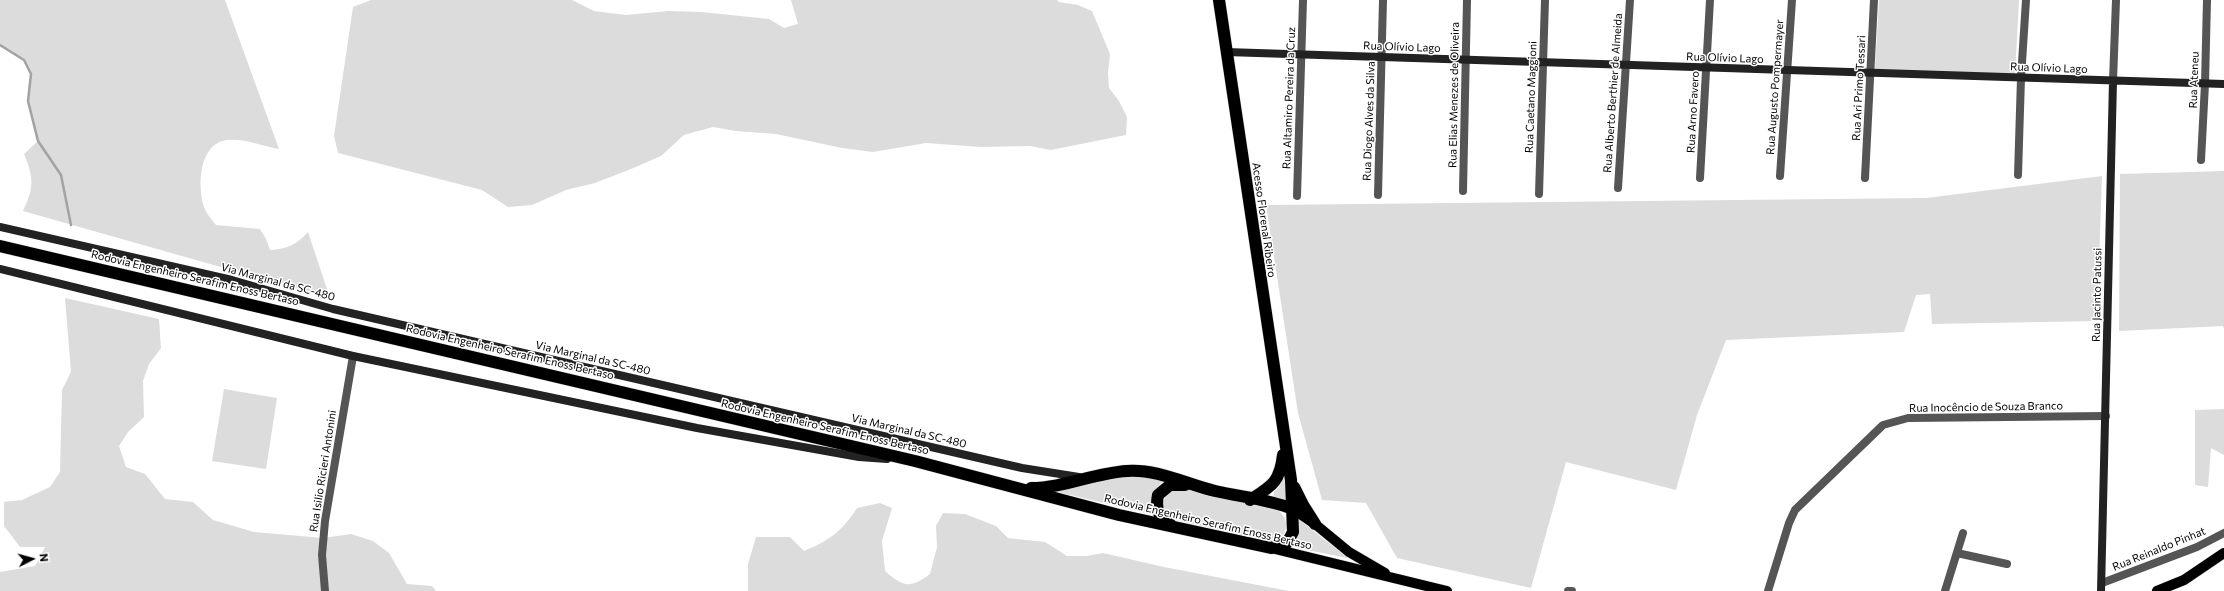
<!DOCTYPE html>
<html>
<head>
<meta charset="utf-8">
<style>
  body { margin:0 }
  #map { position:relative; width:2224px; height:591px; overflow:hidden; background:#fff; font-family:Commissioner,sans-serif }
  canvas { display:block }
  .north { position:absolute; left:12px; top:539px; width:40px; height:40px; -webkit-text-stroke:3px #fff; paint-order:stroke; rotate:84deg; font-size:11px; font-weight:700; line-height:16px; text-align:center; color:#000 }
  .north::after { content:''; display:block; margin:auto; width:14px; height:18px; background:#000; clip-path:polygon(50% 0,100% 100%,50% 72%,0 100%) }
</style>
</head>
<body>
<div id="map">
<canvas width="2224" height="591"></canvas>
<div class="north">N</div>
</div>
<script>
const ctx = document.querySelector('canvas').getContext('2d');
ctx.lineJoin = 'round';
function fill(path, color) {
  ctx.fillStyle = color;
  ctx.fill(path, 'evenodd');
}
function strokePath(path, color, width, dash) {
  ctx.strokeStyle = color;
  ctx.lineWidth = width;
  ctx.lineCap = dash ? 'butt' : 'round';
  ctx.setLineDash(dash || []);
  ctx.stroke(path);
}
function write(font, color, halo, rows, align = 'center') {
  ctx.font = font + ' Commissioner,sans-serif';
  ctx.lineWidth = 3;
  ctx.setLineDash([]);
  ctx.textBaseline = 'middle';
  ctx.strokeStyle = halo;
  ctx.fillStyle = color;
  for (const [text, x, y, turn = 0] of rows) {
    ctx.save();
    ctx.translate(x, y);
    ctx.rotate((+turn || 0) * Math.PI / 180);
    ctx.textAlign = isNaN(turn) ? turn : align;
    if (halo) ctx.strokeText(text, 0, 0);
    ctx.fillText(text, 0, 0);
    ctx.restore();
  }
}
const green = new Path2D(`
  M0 0H225L279 149C263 146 243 138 227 140 199 143 197 186 204 207 206 213 212 220 216 225L260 229 266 239 270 250C287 249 296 245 308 232L330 298 23 211C34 188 34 178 24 154L38 141 28 101 31 74 24 60 0 45Z
  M371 0H572L594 11 626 15 668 11 702 12 769 19 784 28 798 24 791 0H1057L1059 2 1078 5 1092 11 1110 54 1108 73 1109 88 1119 101 1127 117 1126 135 1051 150 1030 146 981 147 926 143 873 152 842 148 776 134 736 131 713 127 684 135 661 156 631 169 595 183 566 190 532 205 508 207 482 190 338 153 334 136 353 7Z
  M1879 0H2019L2015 76 1875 69Z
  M2224 171V328L2223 326 2119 331 2120 174Z
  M2102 176 2097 321 1932 324 1930 294 1916 295 1904 332 1726 340 1697 415 1676 490 1566 462 1531 588 1397 558 1366 503 1322 500 1298 413 1266 205 1926 198Z
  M65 298 159 319 161 348 149 364 143 381 144 417 128 432 119 446 126 467 145 474 165 499 193 502 213 520 254 532 323 538 351 534 373 541 389 553 407 584 432 586 436 591H0V572L35 566 45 547H20L4 526V502L22 500 50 487 60 472 62 390 71 372Z
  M224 389 277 398 266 469 212 461Z
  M2224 409V455L2211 448 2208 487 2195 485V410Z
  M1122 474 1165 478 1155 491 1150 514 1058 492V490Z
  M1288 478 1287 503 1273 499 1274 492 1279 487 1282 480Z
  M1175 488 1195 490 1279 511C1291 522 1288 537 1272 542L1171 519C1158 505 1162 499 1175 488Z
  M880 503 892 508 882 541 885 571C903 587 910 589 930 574L937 547 936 526 943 513 965 514 996 526 1008 538 1045 542 1067 556H1086L1103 553 1164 567 1289 591H748V564L756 537H790L804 551C829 541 842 531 857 508Z
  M1297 518 1348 558 1297 548Z`);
const stream = new Path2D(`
  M0 45 24 60 31 74 28 101 38 141 61 175 71 225`);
const street = new Path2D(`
  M2113 81 2116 0
  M2201 160 2205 84 2207 0
  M2018 175 2021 78 2026 0
  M1780 176 1792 0
  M1700 178 1710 0
  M1865 178 1874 0
  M1618 188 1630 0
  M1463 191 1467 0
  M1539 194 1545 0
  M1378 195 1383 0
  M1297 196 1303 0
  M1957 553 2007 564
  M2102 583 2197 547 2224 533
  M325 591 322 555 325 521 353 356
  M1568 591H1572
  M1768 591 1789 523 1795 510 1883 425 1908 418 2106 416
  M1945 591 1963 533`);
const secondary = new Path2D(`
  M1226 52 2224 84
  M0 227 232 280 333 309 1022 468 1079 477
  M0 269 353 356 697 428 859 457 887 459
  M2101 591 2113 81`);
const primary = new Path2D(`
  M1293 509 1315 524 1349 552 1385 573
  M1271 548 1447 591
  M2157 591 2184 580 2224 553`);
const highway = new Path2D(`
  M0 246 915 461 1119 515 1271 548 1287 543 1293 532 1291 480 1219 0
  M1294 487 1303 505 1315 524
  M1031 488C1064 488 1094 473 1127 471 1158 469 1186 484 1215 491 1241 497 1268 499 1293 509
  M1250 500C1272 486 1280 482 1283 455
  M1171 525C1159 517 1155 510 1158 495L1170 485H1185`);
const streetNames = [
  ["Rua Olívio Lago",1402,47,2],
  ["Rua Olívio Lago",1725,58,2],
  ["Rua Olívio Lago",2049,68,2],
  ["Rua Ateneu",2194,80,-88],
  ["Rua Augusto Pompermayer",1775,87,-86],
  ["Rua Ari Primo Tessari",1859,88,-87],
  ["Rua Alberto Berthier de Almeida",1613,93,-86],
  ["Rua Elias Menezes de Oliveira",1454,95,-89],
  ["Rua Caetano Maggioni",1531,97,-88],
  ["Rua Altamiro Pereira da Cruz",1289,98,-88],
  ["Rua Arno Favero",1693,112,-87],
  ["Rua Diogo Alves da Silva",1369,121,-88],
  ["Acesso Florenal Ribeiro",1264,220,82],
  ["Rodovia Engenheiro Serafim Enoss Bertaso",195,278,13],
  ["Via Marginal da SC-480",278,282,15],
  ["Rua Jacinto Patussi",2097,295,-89],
  ["Rodovia Engenheiro Serafim Enoss Bertaso",510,352,13],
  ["Via Marginal da SC-480",593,358,13],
  ["Rua Inocêncio de Souza Branco",1986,407,-1],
  ["Rodovia Engenheiro Serafim Enoss Bertaso",825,427,13],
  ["Via Marginal da SC-480",909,431,13],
  ["Rua Isilio Ricieri Antonini",323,471,-81],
  ["Rodovia Engenheiro Serafim Enoss Bertaso",1208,522,13],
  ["Rua Reinaldo Pinhat",2159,549,-22]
];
fill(green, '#dcdcdc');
strokePath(stream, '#a3a3a3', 2.5);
strokePath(primary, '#dbdbdb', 11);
strokePath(highway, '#dbdbdb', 13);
strokePath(street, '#555', 8);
strokePath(secondary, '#222', 8);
strokePath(primary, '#000', 10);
strokePath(highway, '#000', 12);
write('11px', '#000', '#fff', streetNames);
</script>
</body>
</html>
